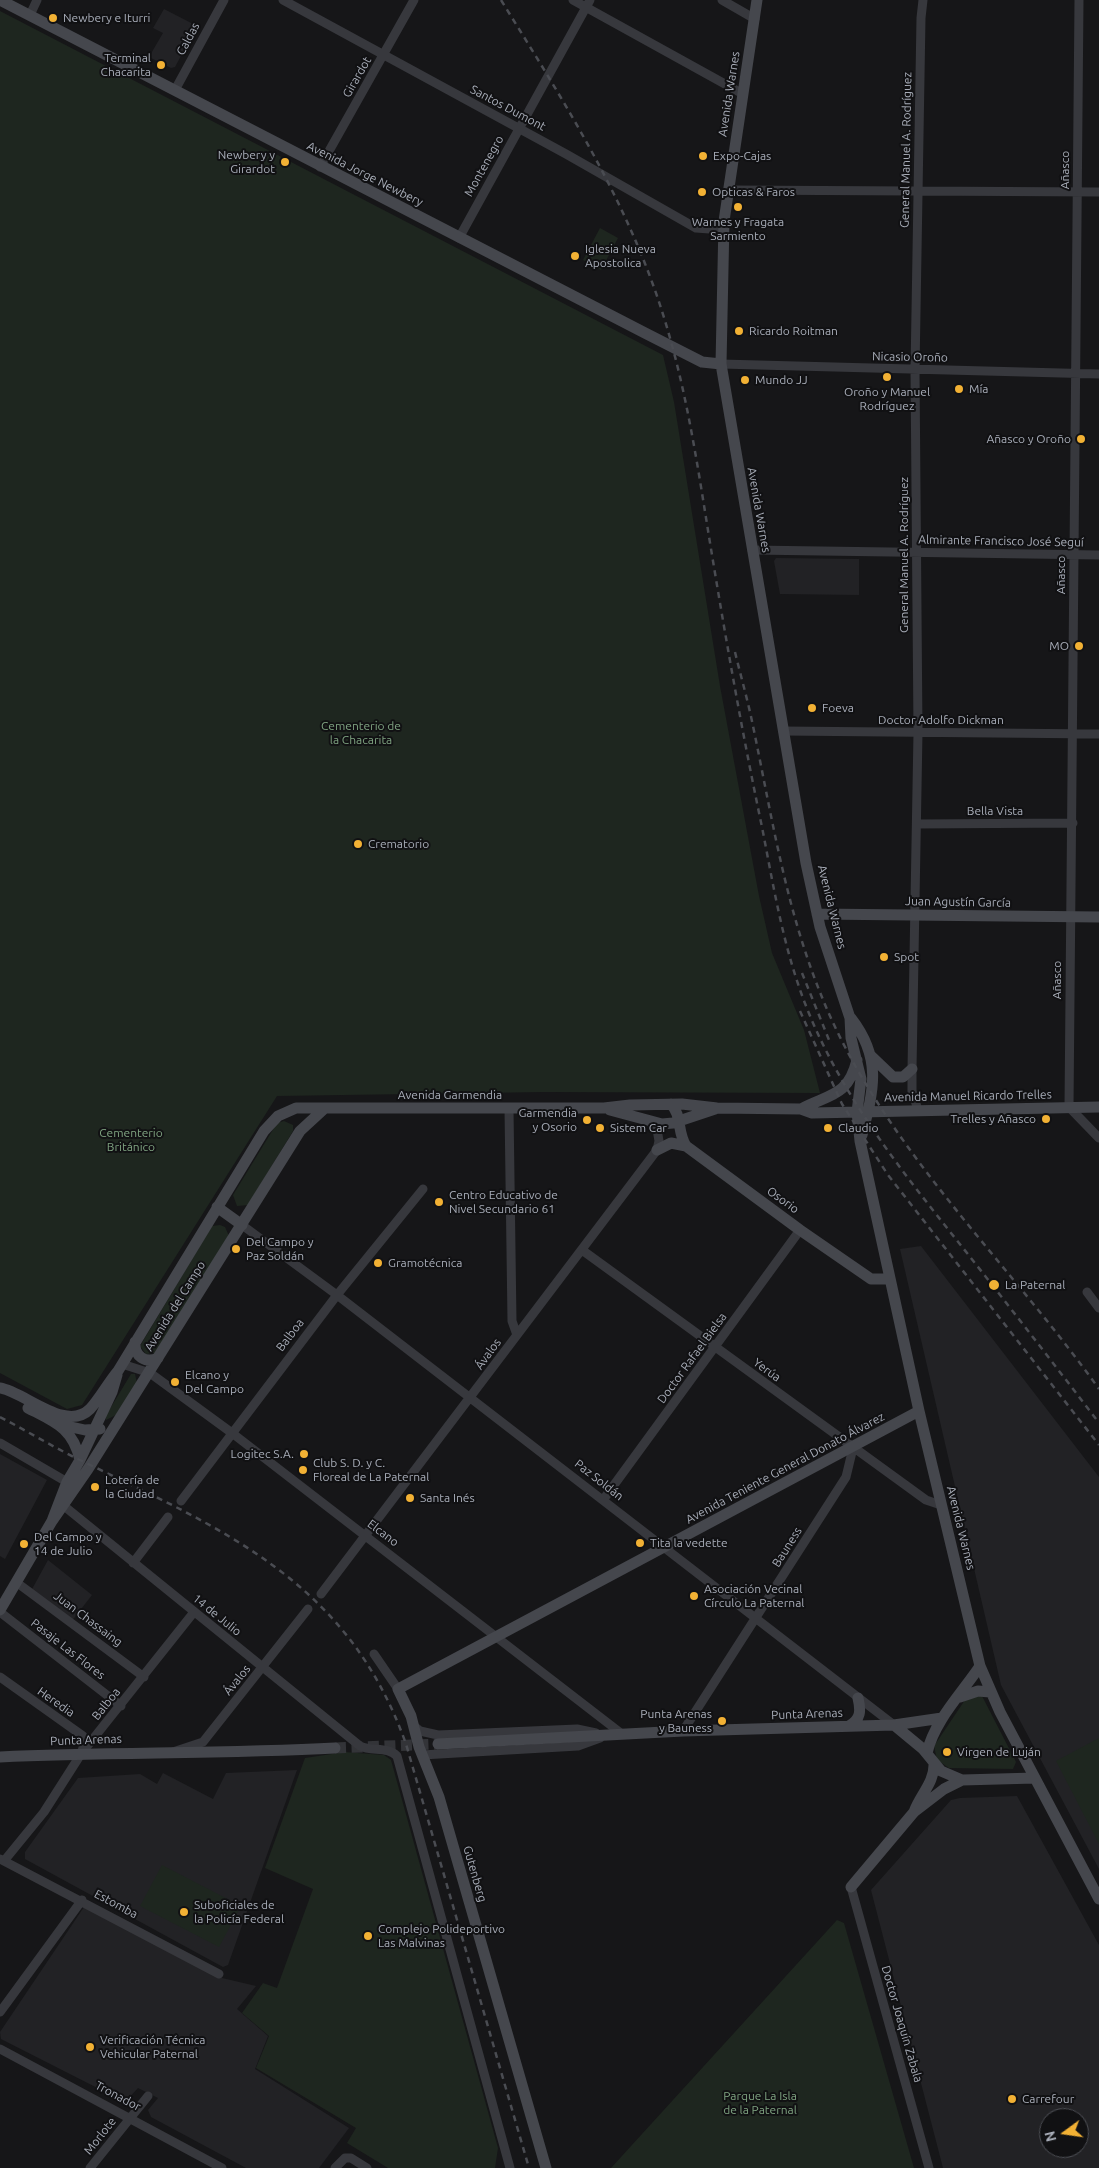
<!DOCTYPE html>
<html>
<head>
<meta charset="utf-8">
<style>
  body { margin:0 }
  #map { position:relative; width:1099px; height:2168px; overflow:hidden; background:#161618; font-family:Ubuntu,sans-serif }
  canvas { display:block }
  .north { position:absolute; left:1039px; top:2108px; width:50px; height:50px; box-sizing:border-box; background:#111113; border:1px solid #4d4f55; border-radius:50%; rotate:256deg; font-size:14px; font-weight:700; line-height:20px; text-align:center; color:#a8adb8 }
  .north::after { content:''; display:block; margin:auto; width:18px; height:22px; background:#f2b134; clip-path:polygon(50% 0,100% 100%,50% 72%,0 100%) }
</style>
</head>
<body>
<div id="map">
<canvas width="1099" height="2168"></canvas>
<div class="north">N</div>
</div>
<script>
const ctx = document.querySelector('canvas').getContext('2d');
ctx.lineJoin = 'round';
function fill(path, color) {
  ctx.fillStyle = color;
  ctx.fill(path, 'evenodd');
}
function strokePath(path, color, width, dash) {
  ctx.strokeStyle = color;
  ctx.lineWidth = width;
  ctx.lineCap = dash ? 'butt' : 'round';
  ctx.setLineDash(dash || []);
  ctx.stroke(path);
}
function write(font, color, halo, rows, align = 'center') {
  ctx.font = font + ' Ubuntu,sans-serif';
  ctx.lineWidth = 4;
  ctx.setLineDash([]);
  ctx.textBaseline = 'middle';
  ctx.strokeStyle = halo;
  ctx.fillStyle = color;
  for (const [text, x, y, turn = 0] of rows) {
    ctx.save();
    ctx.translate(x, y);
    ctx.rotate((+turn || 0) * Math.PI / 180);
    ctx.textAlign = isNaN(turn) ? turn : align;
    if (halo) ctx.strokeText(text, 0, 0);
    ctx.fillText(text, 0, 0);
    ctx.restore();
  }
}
const built = new Path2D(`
  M164 9 197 26 175 67 171 68 149 57 163 33 153 28Z
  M776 558 859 559V595L780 594 774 561Z
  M921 1246 1099 1477V1869L1001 1685 900 1249Z
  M0 1454 47 1480 5 1559 0 1556Z
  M48 1560 92 1595 71 1622 31 1591Z
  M297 1770 228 1965 223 1967 25 1859V1852L78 1778 140 1774 157 1784 163 1773 213 1799 226 1773Z
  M1017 1796 1099 1945V2168H943L871 1890 951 1800 960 1798ZM1049 2118H1079V2148H1049Z
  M84 1907 222 1978 256 1986 237 2009 268 2036 255 2069 349 2128 319 2168H246L151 2117 148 2110 158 2098 138 2088 125 2102 1 2039 0 2032Z`);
const green = new Path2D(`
  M0 11 663 355 674 402 720 686 759 896 772 953 804 1030 820 1093 544 1092 277 1096 82 1405 67 1409 0 1373Z
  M600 228 618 238 601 270 583 260Z
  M284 1121 293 1125V1131L248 1205 237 1206 233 1195 277 1123Z
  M220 1225 225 1227 229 1236 155 1353 146 1354 140 1346 212 1226Z
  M131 1374H135L137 1383 118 1414 106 1420 105 1417Z
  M973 1696H982L1016 1762 1013 1769 949 1768 937 1760 934 1746 965 1700Z
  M1099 1738V1844L1056 1761Z
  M345 1752 384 1755 391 1760 498 2148 495 2168H388L347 2143 356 2128 256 2068 269 2036 242 2013 263 1983 277 1988 313 1889 265 1868 305 1758Z
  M162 1865 241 1906 219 1947 140 1906Z
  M837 1920 844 1923 914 2168H611Z`);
const secondaryTunnel = new Path2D(`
  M335 1748 438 1744`);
const street = new Path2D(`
  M283 0 566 154 696 228 723 230
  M573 0 743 94
  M722 0 755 19
  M1079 0 1069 1107 1099 1138
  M30 15 37 0
  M175 90 224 0
  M320 167 414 0
  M729 190 1099 192
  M459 238 590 0
  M721 364 1099 374
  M752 550 1099 555
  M783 731 1099 734
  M917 824 1073 823
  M509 1109 512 1321 517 1335
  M918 1110 912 1091V1069L918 732 915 370 921 18 923 0
  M242 1225 337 1295 894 1725
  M582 1250 926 1500 941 1505
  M1087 1292 1099 1308
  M122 1364 150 1373 232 1433 622 1734
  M0 1443 67 1482
  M603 1500 800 1230
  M181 1501 337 1295 423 1189
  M64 1506 360 1746C372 1752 387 1746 397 1756L510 2168
  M133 1563 168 1517
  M16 1582 144 1677
  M321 1594 657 1150 659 1141 656 1123
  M0 1612 121 1706
  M374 1654 398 1689
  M0 1677 83 1736 85 1741 82 1751
  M414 1726 420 1731 438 1735 577 1729 596 1733
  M683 1731 846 1477 853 1448
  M173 1752 203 1742 308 1609
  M422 1755 578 1746 600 1738
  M0 1859 219 1974
  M4 1861 44 1812 81 1754 194 1612
  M851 1887 929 2168
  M0 2012 82 1900
  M0 2049 222 2168
  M90 2168 148 2096
  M335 2168 345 2158H351L367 2168`);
const secondary = new Path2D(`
  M0 0 645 333 702 362 721 364
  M757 0 724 221 721 364 806 863 820 927 850 1018 851 1038 861 1079 857 1112 860 1141 919 1411 980 1666 1000 1712 1099 1899
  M817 914 1099 917
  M851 1018C882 1058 874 1089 862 1135
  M871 1056 893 1077H903L912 1069
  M671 1104C682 1115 677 1132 686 1146L800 1230 871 1279H890
  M801 1109C829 1094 848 1097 857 1060
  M610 1110 662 1124 673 1123 715 1109
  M657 1150 671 1143 686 1146
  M217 1207 242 1225
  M135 1342C134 1356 145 1364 158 1358
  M0 1388C25 1392 66 1433 90 1409 100 1398 108 1383 118 1371L264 1131 278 1116 296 1108H604L630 1105 682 1104 717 1108 801 1109 812 1113 1099 1107
  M28 1408C55 1422 73 1428 80 1460
  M62 1425 85 1430 100 1429
  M52 1521 88 1469 300 1131 325 1108
  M0 1610 52 1521 67 1482 80 1460 112 1392 117 1375
  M960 1697 978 1691 990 1692
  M894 1725 923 1749 941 1771 962 1780
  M849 1726C861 1719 861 1711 858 1698
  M438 1744 683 1731 894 1725 942 1718
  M927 1753C934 1721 962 1693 980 1666
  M0 1757C112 1752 224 1754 335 1748
  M914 1812 944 1789 962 1780 1035 1778
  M851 1887 914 1812C920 1795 935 1782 934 1763
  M546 2168 439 1797 419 1747 411 1716 398 1689 919 1411`);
const rail = new Path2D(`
  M501 0C568 108 636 214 670 338 690 409 700 482 712 555 727 646 743 737 762 827 774 889 784 952 808 1011 844 1100 904 1174 963 1248 1009 1306 1054 1364 1099 1423
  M735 652C741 677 748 701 753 726 775 832 789 930 836 1029 900 1162 1014 1270 1099 1389
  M802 973 829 1040
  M800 1011 842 1104 888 1175 1099 1445
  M0 1417C27 1431 53 1447 80 1460 224 1530 348 1581 406 1744L529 2168`);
const markers = [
  [53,18,5,"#f2b134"],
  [161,65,5,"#f2b134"],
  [703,156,5,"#f2b134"],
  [285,162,5,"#f2b134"],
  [702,192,5,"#f2b134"],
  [738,207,5,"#f2b134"],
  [575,256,5,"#f2b134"],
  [739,331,5,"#f2b134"],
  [887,377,5,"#f2b134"],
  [745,380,5,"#f2b134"],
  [959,389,5,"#f2b134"],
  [1081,439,5,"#f2b134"],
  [1079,646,5,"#f2b134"],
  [812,708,5,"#f2b134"],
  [358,844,5,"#f2b134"],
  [884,957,5,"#f2b134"],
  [1046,1119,5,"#f2b134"],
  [587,1120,5,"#f2b134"],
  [600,1128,5,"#f2b134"],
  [828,1128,5,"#f2b134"],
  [439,1202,5,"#f2b134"],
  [236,1249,5,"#f2b134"],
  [378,1263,5,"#f2b134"],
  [994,1285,6,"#f2b134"],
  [175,1382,5,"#f2b134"],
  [304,1454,5,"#f2b134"],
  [303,1470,5,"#f2b134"],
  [95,1487,5,"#f2b134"],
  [410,1498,5,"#f2b134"],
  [640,1543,5,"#f2b134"],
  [24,1544,5,"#f2b134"],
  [694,1596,5,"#f2b134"],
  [722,1721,5,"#f2b134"],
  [947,1752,5,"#f2b134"],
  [184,1912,5,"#f2b134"],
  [368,1936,5,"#f2b134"],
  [90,2047,5,"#f2b134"],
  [1012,2099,5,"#f2b134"]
];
const poiNames = [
  ["Newbery e Iturri",63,18],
  ["Terminal",151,58,"right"],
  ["Chacarita",151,72,"right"],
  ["Newbery y",275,155,"right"],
  ["Girardot",275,169,"right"],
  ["Expo-Cajas",713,156],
  ["Opticas & Faros",712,192],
  ["Warnes y Fragata",738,222,"center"],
  ["Sarmiento",738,236,"center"],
  ["Iglesia Nueva",585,249],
  ["Apostolica",585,263],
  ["Ricardo Roitman",749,331],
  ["Mundo JJ",755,380],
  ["Mía",969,389],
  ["Oroño y Manuel",887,392,"center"],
  ["Rodríguez",887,406,"center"],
  ["Añasco y Oroño",1071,439,"right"],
  ["MO",1069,646,"right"],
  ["Foeva",822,708],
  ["Crematorio",368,844],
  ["Spot",894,957],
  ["Garmendia",577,1113,"right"],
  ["y Osorio",577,1127,"right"],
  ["Trelles y Añasco",1036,1119,"right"],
  ["Sistem Car",610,1128],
  ["Claudio",838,1128],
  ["Centro Educativo de",449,1195],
  ["Nivel Secundario 61",449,1209],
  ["Del Campo y",246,1242],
  ["Paz Soldán",246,1256],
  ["Gramotécnica",388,1263],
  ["La Paternal",1005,1285],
  ["Elcano y",185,1375],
  ["Del Campo",185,1389],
  ["Logitec S.A.",294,1454,"right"],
  ["Club S. D. y C.",313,1463],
  ["Floreal de La Paternal",313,1477],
  ["Lotería de",105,1480],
  ["la Ciudad",105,1494],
  ["Santa Inés",420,1498],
  ["Del Campo y",34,1537],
  ["14 de Julio",34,1551],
  ["Tita la vedette",650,1543],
  ["Asociación Vecinal",704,1589],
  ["Círculo La Paternal",704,1603],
  ["Punta Arenas",712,1714,"right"],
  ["y Bauness",712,1728,"right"],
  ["Virgen de Luján",957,1752],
  ["Suboficiales de",194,1905],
  ["la Policía Federal",194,1919],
  ["Complejo Polideportivo",378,1929],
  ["Las Malvinas",378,1943],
  ["Verificación Técnica",100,2040],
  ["Vehicular Paternal",100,2054],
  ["Carrefour",1022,2099]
];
const streetNames = [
  ["Caldas",188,39,-62],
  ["Girardot",357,77,-60],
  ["Avenida Warnes",729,94,-81],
  ["Santos Dumont",508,108,28],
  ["General Manuel A. Rodríguez",906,150,-89],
  ["Montenegro",484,166,-61],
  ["Añasco",1065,170,-90],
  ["Avenida Jorge Newbery",365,174,27],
  ["Nicasio Oroño",910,357,1],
  ["Avenida Warnes",759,510,80],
  ["Almirante Francisco José Seguí",1001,541,1],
  ["General Manuel A. Rodríguez",904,555,-90],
  ["Añasco",1061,575,-90],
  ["Doctor Adolfo Dickman",941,720],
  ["Bella Vista",995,811],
  ["Juan Agustín García",958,902,1],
  ["Avenida Warnes",832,907,76],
  ["Añasco",1057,980,-90],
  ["Avenida Garmendia",450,1095],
  ["Avenida Manuel Ricardo Trelles",968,1096,-1],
  ["Osorio",783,1200,36],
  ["Avenida del Campo",175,1306,-58],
  ["Balboa",290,1335,-53],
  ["Ávalos",488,1354,-54],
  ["Doctor Rafael Bielsa",692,1358,-54],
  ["Yerúa",767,1370,36],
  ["Avenida Teniente General Donato Álvarez",785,1468,-28],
  ["Paz Soldán",599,1480,38],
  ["Avenida Warnes",961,1528,76],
  ["Elcano",383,1533,37],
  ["Bauness",787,1547,-58],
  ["14 de Julio",217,1615,39],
  ["Juan Chassaing",88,1619,37],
  ["Pasaje Las Flores",68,1649,38],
  ["Ávalos",237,1680,-51],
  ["Heredia",56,1702,35],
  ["Balboa",106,1704,-51],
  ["Punta Arenas",807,1714,-2],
  ["Punta Arenas",86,1740,-2],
  ["Gutenberg",475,1874,74],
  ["Estomba",116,1904,28],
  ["Doctor Joaquín Zabala",902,2024,74],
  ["Tronador",118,2096,28],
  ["Morlote",100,2136,-52]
];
const parkNames = [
  ["Cementerio de",361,726],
  ["la Chacarita",361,740],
  ["Cementerio",131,1133],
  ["Británico",131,1147],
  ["Parque La Isla",760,2096],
  ["de la Paternal",760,2110]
];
fill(built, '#222225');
fill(green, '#1e261f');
strokePath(secondaryTunnel, '#333438', 11, [11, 5.5]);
strokePath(street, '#37383d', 9);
strokePath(secondary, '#45474d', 11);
strokePath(rail, '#4a4c52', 2.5, [6, 5]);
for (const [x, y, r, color] of markers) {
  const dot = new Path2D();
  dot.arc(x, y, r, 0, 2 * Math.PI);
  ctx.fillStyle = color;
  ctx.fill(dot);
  strokePath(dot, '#111113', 2);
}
write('12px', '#a8adb8', '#111113', poiNames, 'left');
write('12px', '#a8adb8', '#111113', streetNames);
write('12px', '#7fa381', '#111113', parkNames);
</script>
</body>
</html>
